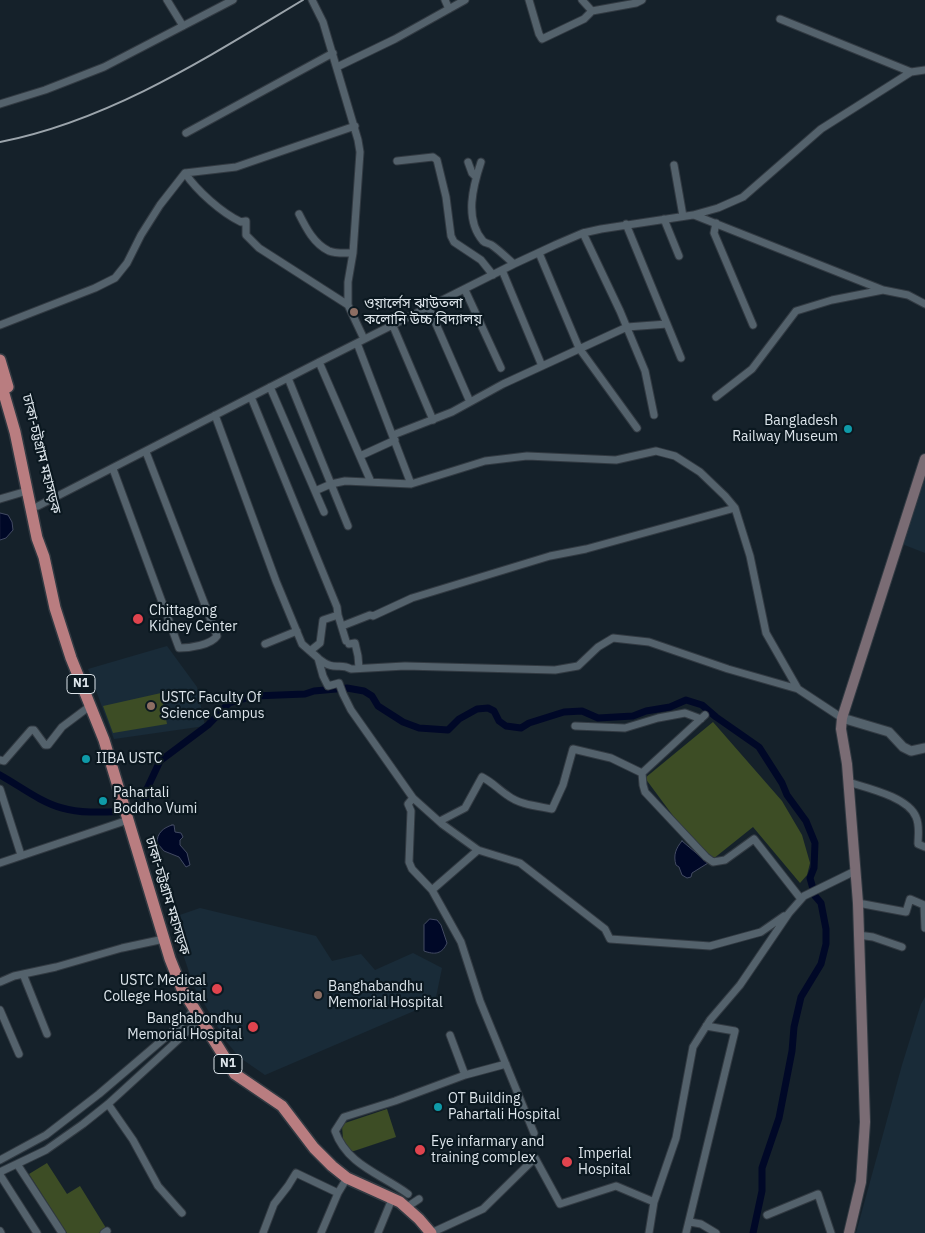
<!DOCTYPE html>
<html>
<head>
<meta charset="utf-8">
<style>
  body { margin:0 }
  canvas { display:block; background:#15212a }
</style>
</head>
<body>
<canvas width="925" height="1233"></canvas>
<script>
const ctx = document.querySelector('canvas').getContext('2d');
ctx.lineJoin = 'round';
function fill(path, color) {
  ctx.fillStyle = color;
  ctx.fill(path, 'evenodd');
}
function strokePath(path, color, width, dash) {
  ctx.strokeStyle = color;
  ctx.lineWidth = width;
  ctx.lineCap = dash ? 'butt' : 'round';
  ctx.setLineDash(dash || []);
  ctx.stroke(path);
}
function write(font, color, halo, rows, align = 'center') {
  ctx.font = font + ' "IBM Plex Sans","Noto Sans Bengali",sans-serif';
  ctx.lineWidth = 4.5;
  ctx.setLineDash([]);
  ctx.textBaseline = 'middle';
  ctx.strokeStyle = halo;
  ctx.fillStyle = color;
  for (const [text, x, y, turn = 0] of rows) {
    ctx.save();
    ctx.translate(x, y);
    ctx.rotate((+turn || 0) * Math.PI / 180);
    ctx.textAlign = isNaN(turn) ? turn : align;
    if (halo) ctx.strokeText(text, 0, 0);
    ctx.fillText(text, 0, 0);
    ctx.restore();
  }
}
const built = new Path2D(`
  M925 469V553L902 544Z
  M167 646 197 687 205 726 114 739 88 669Z
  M200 908 316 936 332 961 361 954 375 970 413 953 442 968 435 1002 265 1075 239 1057 226 1041 195 988 189 972 171 918Z
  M925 997V1233H856L902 1065 921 1004Z`);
const green = new Path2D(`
  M161 693 167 724 113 733 103 706Z
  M713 722 782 801 802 835 810 863 807 875 800 883 753 827 708 863 645 778Z
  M387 1109 396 1137 354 1151H350L343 1139 342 1126 345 1123Z
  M47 1163 67 1194 80 1186 106 1228 99 1233H67L29 1174Z`);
const water = new Path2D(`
  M0 513 8 515 12 522 13 530 6 538 0 540Z
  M172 825H174L175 832 181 833 183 837 180 840V845L187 853 190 865 186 867 179 857 164 851 157 843C157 833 163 828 172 825Z
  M682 841 708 863 692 873 691 877 687 878 682 875 679 867 676 865C673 855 676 848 682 841Z
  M430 919 437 920 441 925 447 943C442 954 435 955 424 951V925Z`);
const canal = new Path2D(`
  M0 775C20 786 40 802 62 808 86 815 115 811 140 811L147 808 145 793 160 761 208 725 229 703 254 696 305 694 314 691 347 688 364 691 372 696 378 706 403 722 419 728 448 730 459 719 477 709 488 708 494 711 499 721 506 726 521 728 529 723 564 712 582 711 598 718 633 716 646 711 670 707 686 700 702 705 716 717 759 747 782 783 787 795 806 821 815 843 814 868 810 878 815 896 821 903 826 929V944L821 964 801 997 794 1027 792 1051 779 1118 762 1168V1191L753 1233`);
const minor = new Path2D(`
  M167 0 183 26
  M312 0 323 22 358 140 360 152 353 253 348 282V305L364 339
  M445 0 449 9
  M529 0 539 34 542 39 584 19 592 11 636 3 642 0
  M582 0 592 11
  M780 19 911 72
  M337 67 395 39 465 0
  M0 104 45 90 104 67 233 0
  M186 133 333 53
  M397 161 433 157 437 160 446 197 451 236 454 242 481 260 493 275
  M468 162 472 173 476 177
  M481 162C473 186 464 219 483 241 486 244 490 243 493 246 500 251 507 258 514 264
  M674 165 683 216
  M299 214C306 228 314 244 329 251 336 254 346 253 353 253
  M694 215 883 290
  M664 219 679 256
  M716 223 714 233 753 325
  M626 224 681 358
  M583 233 620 311 645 371 654 415
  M539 253 579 348 637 428
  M502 270 542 366
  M465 290 501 368
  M348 305 259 248 246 235V221L241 222C222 213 197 191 185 173L236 167 355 126
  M429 308 470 402
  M0 325 95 288 115 278 127 263 141 235 160 205 185 173
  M393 326 433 420
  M357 343 411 484
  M319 362 371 482
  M288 378 348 526
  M270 387 324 512
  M251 397 337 607 338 615 323 620 320 643 310 651
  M716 397 752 369 796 311 832 300 883 290 908 295 925 304
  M215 415 276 581 302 644 318 658 323 676 328 686 339 683 343 694 351 710 413 798 408 804 411 811 409 862 412 869 432 890 461 942 480 1001 534 1133
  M393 435 452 412 503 384 627 327 667 324
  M360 456 395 440
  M113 469 179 648C190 648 211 645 217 636L146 452
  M315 491 331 484 345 481 411 484 485 461 527 456 616 460 656 451 675 456 700 472 725 496 735 508 750 556 766 633 798 689 842 718
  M0 499 27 491
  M38 506 319 362 514 264 555 245 583 233 601 229 693 215 718 208 743 197 821 129 911 72 925 70
  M338 615 346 641
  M342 626 370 615 373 616 412 598 550 556 586 549 735 508
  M265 644 297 631
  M349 644 355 643 358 656 359 668
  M319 659C335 672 339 662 351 669L405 666 555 670 578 666 598 647 613 638 649 642 728 669 798 689
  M705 715 642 773 643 785 645 792 706 857 713 862 725 860 754 839 801 899
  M575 726 625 728 658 718 685 713 701 719
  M0 760 4 761 31 730H34L45 745H48L62 727 90 706
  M848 782C867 788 908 797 916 817 920 826 918 835 918 844L925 847
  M0 789 21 855
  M413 798 442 824 478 850 520 863 605 929 610 939 710 946 761 932 784 916
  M440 821 465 808 482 777C492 782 498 789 507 795 520 805 537 806 552 809L563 785 573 749 611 758 642 773
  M0 863 128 820
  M432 890 478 850
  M858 903 906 912 910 899 924 905 925 928
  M858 935 873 937 902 947
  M23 974 47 1034
  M0 982 14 976 56 967 122 948 164 939
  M0 1010 19 1054
  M465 1075 506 1064
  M108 1104 133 1140 158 1186 182 1213
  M0 1160 46 1135 99 1094 187 1019 194 1009
  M17 1164 62 1233
  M0 1172 46 1150 83 1124 108 1104 201 1019
  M0 1175 37 1233
  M408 1194C381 1174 347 1165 335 1131L344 1117 395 1101 465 1075 450 1035
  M407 1207 419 1199
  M767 1215 818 1194 831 1233
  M690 1222 701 1224 716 1233
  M0 1231 1 1233
  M104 1233 107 1231
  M263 1233 274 1204 288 1186 296 1173 338 1193
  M321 1233 338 1193 347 1178
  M378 1233 392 1199
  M431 1233 483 1209 535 1158 560 1204 616 1186 654 1202
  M649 1233 654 1202 676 1138 693 1047 710 1020 740 985 789 913 804 896 855 871
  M686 1233 735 1031 706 1026`);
const tertiary = new Path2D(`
  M842 718 889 732 903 747 911 751 925 748`);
const secondary = new Path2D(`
  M849 1233 861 1182 865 1122 858 903 847 764 841 729 842 718 925 459`);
const trunk = new Path2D(`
  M0 360 8 387
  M0 380 15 432 37 538 44 557 55 608 71 658 104 740 170 959 182 989 235 1074 282 1106 314 1148 332 1166 347 1178 400 1202 419 1219 431 1233`);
const rail = new Path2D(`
  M0 142C111 120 208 57 303 0`);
const markers = [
  [354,312,5,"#8d6e63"],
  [848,429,5,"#0f9aa8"],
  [138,619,6,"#e0444e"],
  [151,706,5,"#8d6e63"],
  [86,759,5,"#0f9aa8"],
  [103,801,5,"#0f9aa8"],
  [217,989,6,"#e0444e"],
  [318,995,5,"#8d6e63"],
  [253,1027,6,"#e0444e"],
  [438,1107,5,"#0f9aa8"],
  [420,1150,6,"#e0444e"],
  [567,1162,6,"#e0444e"]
];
const shields = [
  [81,684,28],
  [228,1064,28]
];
const shieldNames = [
  ["N1",81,684],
  ["N1",228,1064]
];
const poiNames = [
  ["ওয়ার্লেস ঝাউতলা",364,304],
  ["কলোনি উচ্চ বিদ্যালয়",364,320],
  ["Bangladesh",838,421,"right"],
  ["Railway Museum",838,437,"right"],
  ["Chittagong",149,611],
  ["Kidney Center",149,627],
  ["USTC Faculty Of",161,698],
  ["Science Campus",161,714],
  ["IIBA USTC",96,759],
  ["Pahartali",113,793],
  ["Boddho Vumi",113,809],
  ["USTC Medical",206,981,"right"],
  ["College Hospital",206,997,"right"],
  ["Banghabandhu",328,987],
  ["Memorial Hospital",328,1003],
  ["Banghabondhu",242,1019,"right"],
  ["Memorial Hospital",242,1035,"right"],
  ["OT Building",448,1099],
  ["Pahartali Hospital",448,1115],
  ["Eye infarmary and",431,1142],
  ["training complex",431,1158],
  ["Imperial",578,1154],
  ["Hospital",578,1170]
];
const streetNames = [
  ["ঢাকা-চট্টগ্রাম মহাসড়ক",41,454,76],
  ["ঢাকা-চট্টগ্রাম মহাসড়ক",167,896,73]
];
fill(built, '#192b38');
fill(green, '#3d4d25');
fill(water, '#000827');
strokePath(water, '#424a62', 1);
strokePath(canal, '#000827', 7);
strokePath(minor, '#323a42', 9);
strokePath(tertiary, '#323a42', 11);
strokePath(secondary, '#323a42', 12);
strokePath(trunk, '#323a42', 14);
strokePath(minor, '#54626c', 7);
strokePath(tertiary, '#54626c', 9);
strokePath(secondary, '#7a6c74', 10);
strokePath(trunk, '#b97d80', 11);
strokePath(rail, '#9ba4ab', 2);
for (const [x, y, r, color] of markers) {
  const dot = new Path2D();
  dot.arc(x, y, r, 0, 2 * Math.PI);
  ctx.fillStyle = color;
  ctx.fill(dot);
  strokePath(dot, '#0b1820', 2);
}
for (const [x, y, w] of shields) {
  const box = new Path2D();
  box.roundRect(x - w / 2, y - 9.5, w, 19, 4);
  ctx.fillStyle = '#0b1820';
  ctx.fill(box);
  strokePath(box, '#dde5eb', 1);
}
write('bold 12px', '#dde5eb', null, shieldNames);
write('14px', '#dde5eb', '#0b1820', poiNames, 'left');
write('14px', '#dde5eb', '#0b1820', streetNames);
</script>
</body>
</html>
